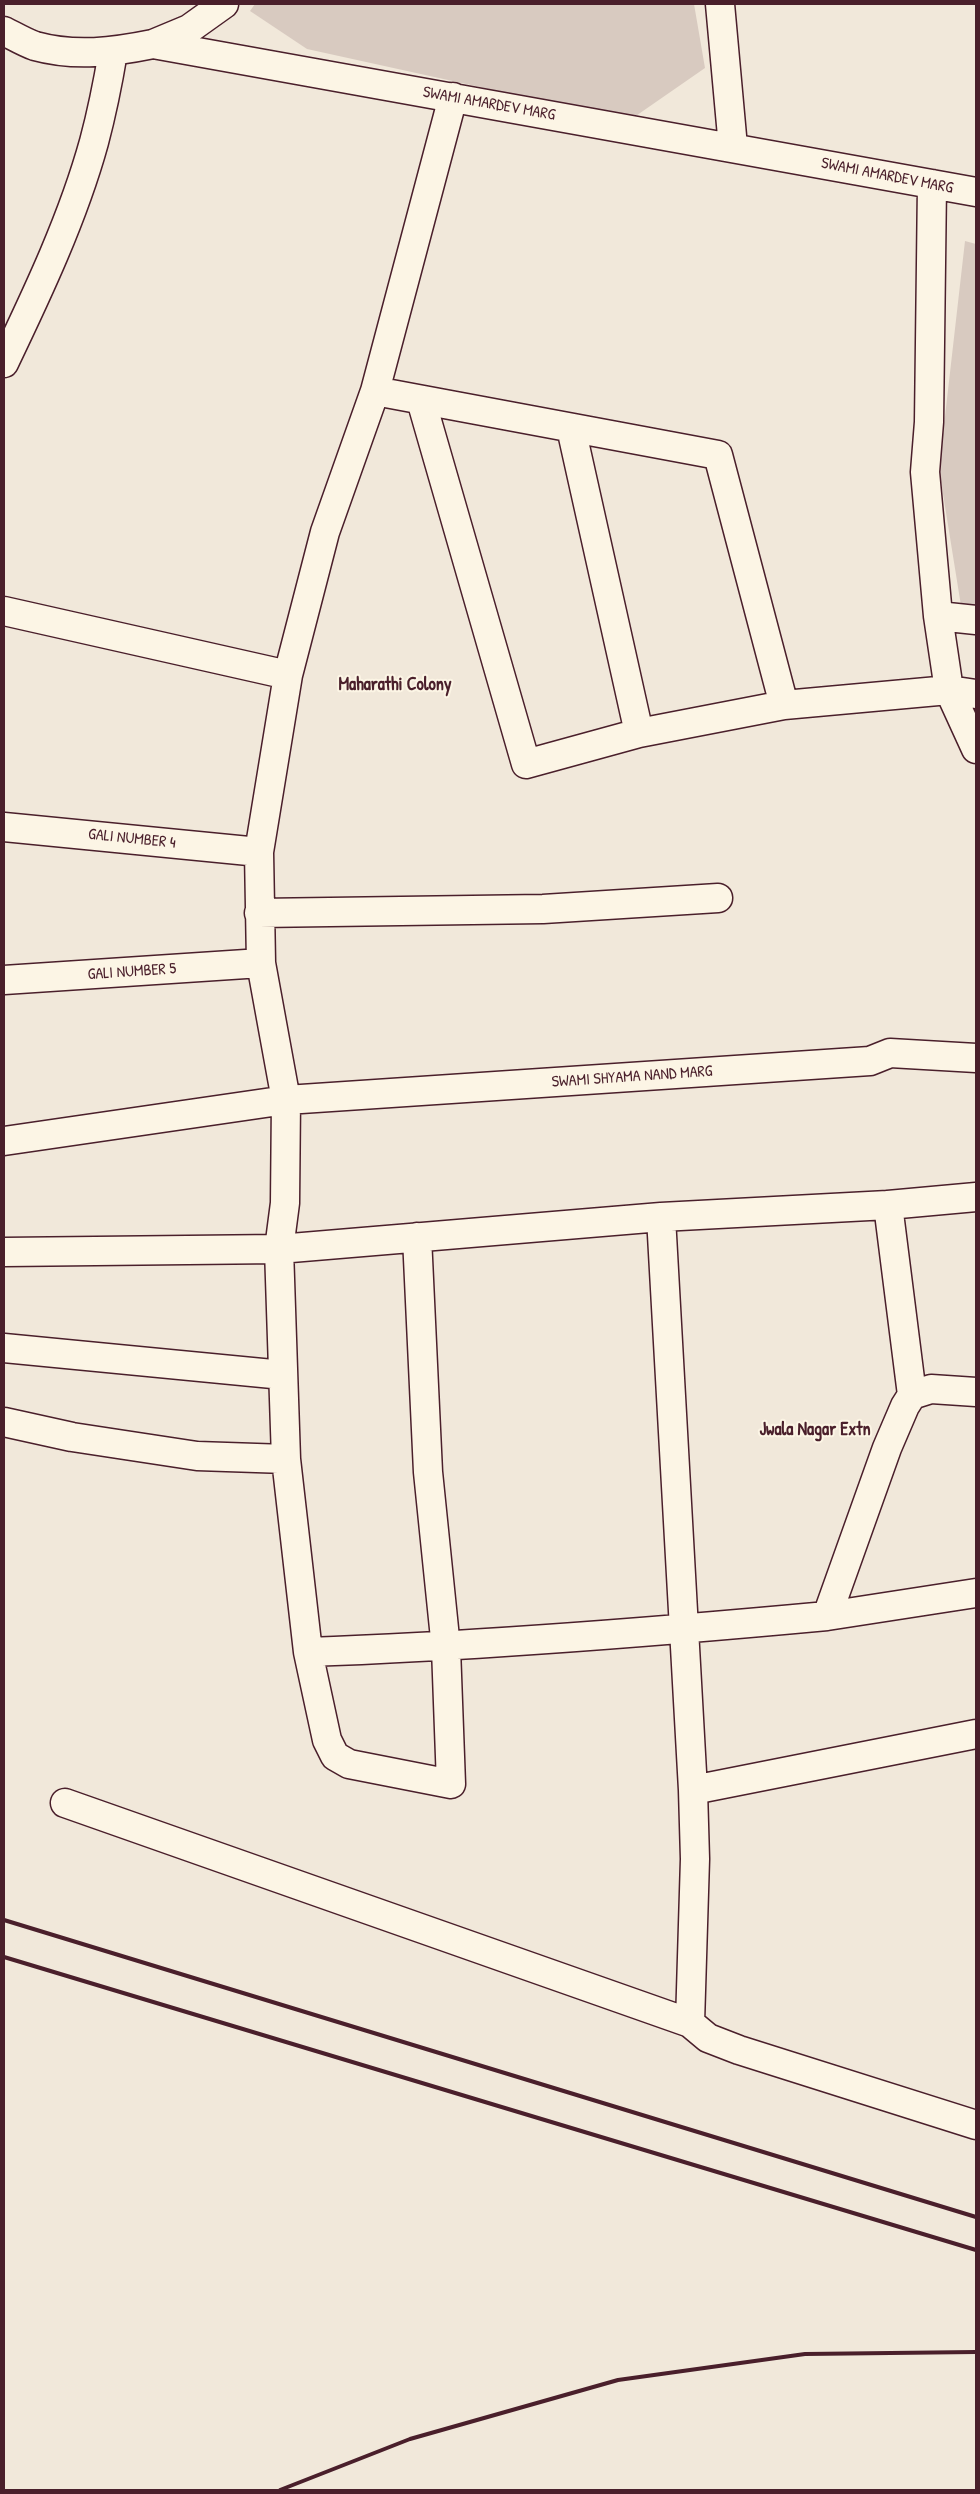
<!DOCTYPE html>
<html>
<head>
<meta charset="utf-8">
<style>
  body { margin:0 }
  #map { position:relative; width:980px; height:2494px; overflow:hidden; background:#f1e8da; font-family:"Patrick Hand",sans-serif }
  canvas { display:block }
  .frame { position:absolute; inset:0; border:5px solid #4a1f2b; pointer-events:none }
</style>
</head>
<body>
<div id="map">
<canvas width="980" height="2494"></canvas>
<div class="frame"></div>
</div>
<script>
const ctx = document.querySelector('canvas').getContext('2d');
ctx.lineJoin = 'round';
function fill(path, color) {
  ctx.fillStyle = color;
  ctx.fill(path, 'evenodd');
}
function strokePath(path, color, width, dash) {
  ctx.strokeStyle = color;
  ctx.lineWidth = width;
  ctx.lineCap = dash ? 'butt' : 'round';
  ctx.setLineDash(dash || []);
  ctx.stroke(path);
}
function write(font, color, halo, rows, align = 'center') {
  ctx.font = font + ' "Patrick Hand",sans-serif';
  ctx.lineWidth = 4;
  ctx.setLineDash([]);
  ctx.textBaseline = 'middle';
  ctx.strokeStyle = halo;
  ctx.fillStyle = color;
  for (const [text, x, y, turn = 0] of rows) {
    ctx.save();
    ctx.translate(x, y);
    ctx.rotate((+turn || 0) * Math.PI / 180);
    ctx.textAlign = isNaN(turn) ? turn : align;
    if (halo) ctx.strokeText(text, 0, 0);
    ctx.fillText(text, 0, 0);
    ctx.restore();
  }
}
const green = new Path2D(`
  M255 4H694L705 68 630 120 307 49 250 11Z
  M965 241 976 244V613L962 612 939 469Z`);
const minor = new Path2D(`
  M720 4 733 147
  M4 31C14 36 24 42 35 46 75 57 114 52 153 44L976 192
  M153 44 189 29 224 4
  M453 97 375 391 325 532 288 675 259 852 261 963 286 1100 285 1203 279 1249 286 1459 308 1652C482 1646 654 1632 827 1616L887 1448 905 1406 912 1395 931 1389 976 1392
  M932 184 929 422 925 472 938 616 949 690 976 749
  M4 363C38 292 73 218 94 142 102 112 108 82 113 52
  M375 391 718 455 784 705
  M421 400 526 764 639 733 784 705 949 690 976 694
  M571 428 639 733
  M4 611 288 675
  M938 616 976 620
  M4 827 259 852
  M259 913 543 909 718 898
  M4 980 261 963
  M4 1141 286 1100 870 1061 890 1053 976 1058
  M888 1205 912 1395
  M661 1217 693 1790 695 1859 690 2023
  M4 1252 279 1249 661 1217 888 1205 976 1197
  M4 1348 283 1375
  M4 1422 72 1437 197 1456 286 1459
  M827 1616 976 1593
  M308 1652 327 1740 335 1756 349 1764 451 1784 446 1648 428 1472 417 1237
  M693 1790 976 1734
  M65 1803 690 2023 708 2038 739 2050 976 2125`);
const rail = new Path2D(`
  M4 1920 976 2217
  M4 1957 976 2250
  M280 2490 410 2439 618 2380 805 2354 976 2352`);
const streetNames = [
  ["SWAMI AMARDEV MARG",489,104,10],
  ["SWAMI AMARDEV MARG",887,176,11],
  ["GALI NUMBER 4",132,839,6],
  ["GALI NUMBER 5",132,972,-4],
  ["SWAMI SHYAMA NAND MARG",632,1077,-4]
];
const neighbourhoodNames = [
  ["Maharathi Colony",395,685],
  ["Jwala Nagar Extn",815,1430]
];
fill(green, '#d8cac0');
strokePath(minor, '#4a1f2b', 31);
strokePath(minor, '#fcf5e5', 28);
strokePath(rail, '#4a1f2b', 4);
write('16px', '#4a1f2b', '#fcf5e5', streetNames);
write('bold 18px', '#4a1f2b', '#fcf5e5', neighbourhoodNames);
</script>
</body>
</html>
